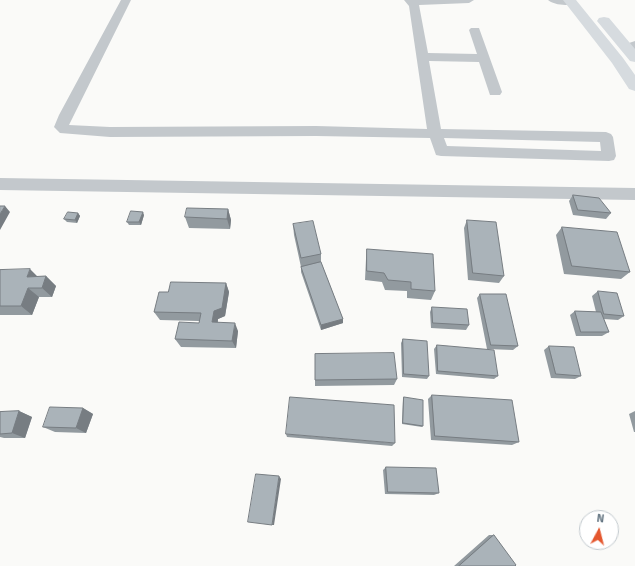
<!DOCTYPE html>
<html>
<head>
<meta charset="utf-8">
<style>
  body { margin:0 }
  #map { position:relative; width:635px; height:566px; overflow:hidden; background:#fafaf8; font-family:Signika,sans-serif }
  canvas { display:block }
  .north { position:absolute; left:579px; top:510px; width:40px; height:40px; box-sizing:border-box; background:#fff; border:1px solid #c1c8cd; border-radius:50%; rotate:7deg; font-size:11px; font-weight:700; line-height:16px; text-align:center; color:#657683 }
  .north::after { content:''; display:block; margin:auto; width:14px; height:18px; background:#e4572e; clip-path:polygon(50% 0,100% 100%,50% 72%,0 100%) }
</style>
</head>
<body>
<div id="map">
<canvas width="635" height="566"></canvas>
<div class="north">N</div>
</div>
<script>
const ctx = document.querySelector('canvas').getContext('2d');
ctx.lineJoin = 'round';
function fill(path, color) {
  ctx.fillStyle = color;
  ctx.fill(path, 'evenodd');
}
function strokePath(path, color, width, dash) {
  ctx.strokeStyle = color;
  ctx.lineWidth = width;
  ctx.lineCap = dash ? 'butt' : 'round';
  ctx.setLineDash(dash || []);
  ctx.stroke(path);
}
const minor = new Path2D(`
  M121 0H131L69 125 110 127 316 126 427 129 409 6 404 0H474L469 3 419 5 428 53 477 54 469 30 471 28H479L502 92 500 95H490L479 62 429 61 441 129 606 132 611 134 613 137 616 156 614 160 609 161 441 156 436 155 430 138 316 136 110 137 60 133 54 127 59 115ZM444 138 600 142 601 151 447 146Z
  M548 0H575L576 2C571 7 553 5 548 0Z
  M635 41V49L627 52 623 51 621 48 623 45Z
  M0 178 635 188V200L0 190Z`);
const major = new Path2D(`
  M563 0H576L623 58 635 75V91L629 89 612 63Z
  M604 17 609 18 635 49V62L630 61 597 21 599 18Z`);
const wall = new Path2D(`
  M573 195 611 213 606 219 573 215 569 201Z
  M228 209 231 220 230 229 189 228 185 217Z
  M78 213 80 216 77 223 67 222 64 219Z
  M144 215 141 225H129L127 222Z
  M467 220 504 276 499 283 468 280 464 228Z
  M293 224 321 254V262L343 319V323L321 330 301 272V267L294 235Z
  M562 227 630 272 621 279 564 274 556 235Z
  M367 249 435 291 431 300 407 298V291L385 290 382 282 365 280 366 259Z
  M0 270 38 277 46 276 56 286 52 297H39L32 315H0Z
  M226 283 229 292 225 316 218 319V322L238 331 236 348 181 347 175 339 199 323V321L160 320 154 312 168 292Z
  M598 291 624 316 618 320 604 319 609 332 602 336H576L570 315 575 311 596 312 592 296Z
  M480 294 518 346 513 350 487 349 477 298Z
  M432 307 469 325 466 330 431 328 430 312Z
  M403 339 429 376 427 379 402 377 401 343Z
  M437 345 498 376 494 379 436 374 434 349Z
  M549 346 581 376 575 379 551 378 544 350Z
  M315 354 397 379 394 385 315 386Z
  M432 395 519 442 512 445 431 440 428 399Z
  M404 397 423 426 422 427 402 424 403 398Z
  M83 408 93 414 86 433 55 432 43 427Z
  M19 411 32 417 25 438H4L0 437V412Z
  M635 411V432H634L629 414Z
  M286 434 395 443 392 446 287 437Z
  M386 467 439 493 434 495 385 494 383 470Z
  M489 535H494L515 566H454Z`);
const shadedWall = new Path2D(`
  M5 206 10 212 0 230V214Z
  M228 209 231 220 230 229 227 219Z
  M143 212 144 215 141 225 139 222Z
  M78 213 80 216 77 223 75 220Z
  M30 269 40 279 27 277Z
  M46 276 56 286 52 297 42 288Z
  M226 283 229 292 225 316 218 319 216 330 212 322 214 311Z
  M28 288 39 297 32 315 21 306Z
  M343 319V323L321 330V325Z
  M235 323 238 331 236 348 232 341Z
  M83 408 93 414 86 433 76 428Z
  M19 411 32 417 25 438 12 433Z
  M279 476 281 479 274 525H272Z`);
const building = new Path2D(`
  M573 195 599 198 611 213 578 210Z
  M0 206H5L0 214Z
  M187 208 228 209 227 219 185 217Z
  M131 211 143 212 139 222H127Z
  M68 212 78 213 75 220 64 219Z
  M467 220 496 222 504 276 473 273Z
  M313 221 321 254 301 258 293 224Z
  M562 227 617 232 630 272 572 266Z
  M367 249 433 254 435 291 411 289V282L388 280 384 273 367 271Z
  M321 262 343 319 321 325 301 267Z
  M30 269 27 277 46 276 42 288H28L21 306H0V270Z
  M171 282 226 283 222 308 214 311 212 322 235 323 232 341 175 339 179 322 199 323 201 313 154 312 159 292H168Z
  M598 291 617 293 624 316 604 314Z
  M480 294H506L518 346 491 345Z
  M432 307 467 309 469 325 433 323Z
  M575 311 601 312 609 332H581Z
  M403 339 427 341 429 376 404 374Z
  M437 345 494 350 498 376 438 371Z
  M549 346 574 347 581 376 556 374Z
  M394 353 397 379 315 380V354Z
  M432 395 512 400 519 442 435 436Z
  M290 397 394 405 395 443 286 434Z
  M404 397 423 400V426L403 423Z
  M50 407 83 408 76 428 43 427Z
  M19 411 12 433 0 434V412Z
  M386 467 436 468 439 493 388 492Z
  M256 474 279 476 272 525 248 522Z
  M494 535 516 565 515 566H459Z`);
fill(minor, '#c3c8cc');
fill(major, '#d6dbdf');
fill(wall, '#929a9f');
fill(shadedWall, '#777d82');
fill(building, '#aab3b9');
strokePath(building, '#777d82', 1);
</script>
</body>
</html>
